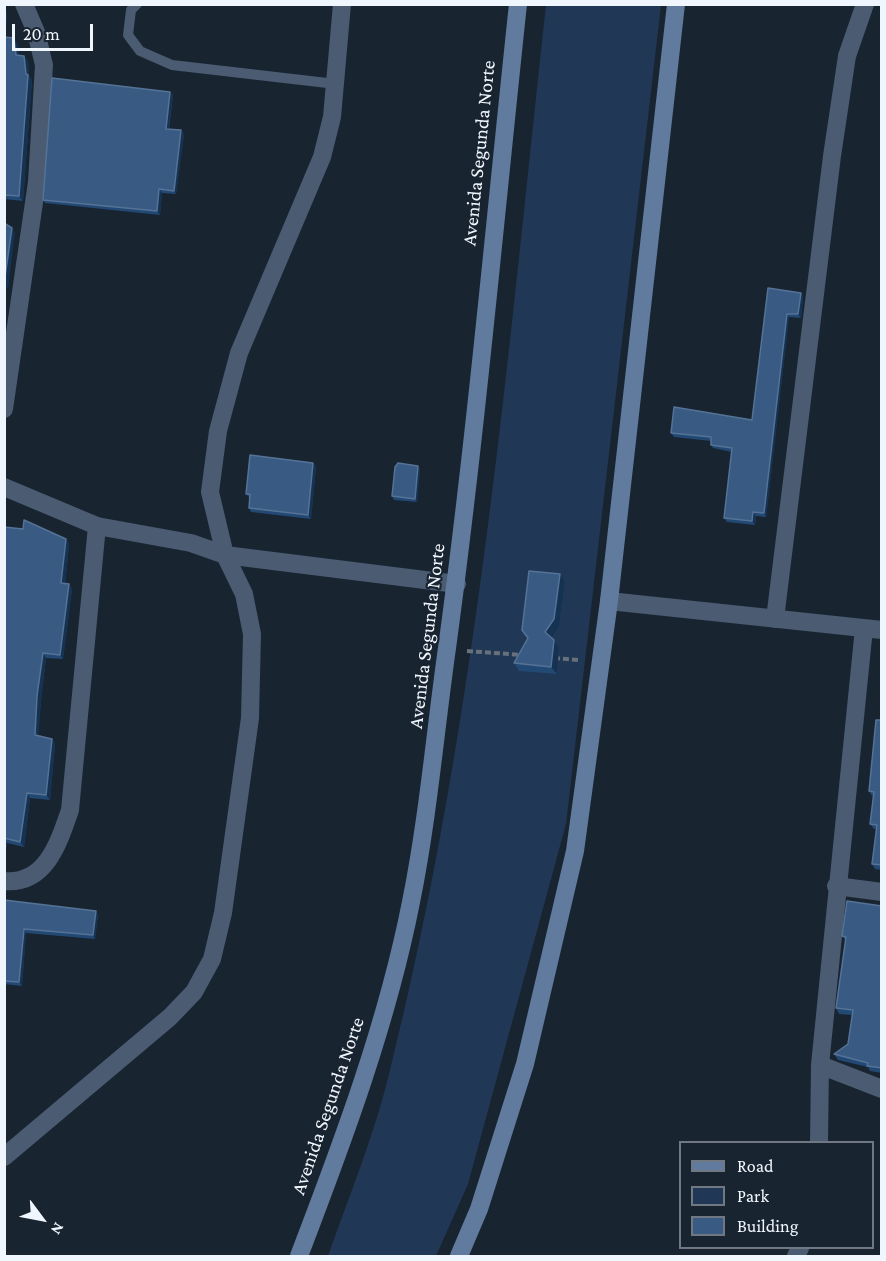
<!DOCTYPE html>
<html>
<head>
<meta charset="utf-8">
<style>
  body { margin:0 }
  #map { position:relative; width:886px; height:1261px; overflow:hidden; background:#192431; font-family:"Crimson Pro",serif }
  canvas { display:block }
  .frame { position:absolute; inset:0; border:6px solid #f0f6fd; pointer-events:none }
  .legend { position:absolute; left:679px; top:1141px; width:195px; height:108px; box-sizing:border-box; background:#192431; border:2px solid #6f7883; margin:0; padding:8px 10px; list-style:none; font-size:18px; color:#f0f6fd }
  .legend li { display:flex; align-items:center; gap:12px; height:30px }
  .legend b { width:30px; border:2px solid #6f7883 }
  .north { position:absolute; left:12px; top:1189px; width:60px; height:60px; -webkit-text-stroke:4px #192431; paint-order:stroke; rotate:122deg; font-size:16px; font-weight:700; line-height:24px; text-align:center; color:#f0f6fd }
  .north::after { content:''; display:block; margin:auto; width:21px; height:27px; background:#f0f6fd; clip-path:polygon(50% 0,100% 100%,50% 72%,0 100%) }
  .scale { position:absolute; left:12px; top:24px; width:81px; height:27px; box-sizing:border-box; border:3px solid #f0f6fd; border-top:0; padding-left:8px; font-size:18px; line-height:21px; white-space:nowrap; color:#f0f6fd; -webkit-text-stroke:4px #192431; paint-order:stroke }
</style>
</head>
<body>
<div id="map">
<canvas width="886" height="1261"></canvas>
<div class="frame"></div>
<ul class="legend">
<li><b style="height:8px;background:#607b9e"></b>Road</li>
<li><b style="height:16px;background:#203856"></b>Park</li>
<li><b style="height:16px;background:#395b83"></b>Building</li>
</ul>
<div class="north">N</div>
<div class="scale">20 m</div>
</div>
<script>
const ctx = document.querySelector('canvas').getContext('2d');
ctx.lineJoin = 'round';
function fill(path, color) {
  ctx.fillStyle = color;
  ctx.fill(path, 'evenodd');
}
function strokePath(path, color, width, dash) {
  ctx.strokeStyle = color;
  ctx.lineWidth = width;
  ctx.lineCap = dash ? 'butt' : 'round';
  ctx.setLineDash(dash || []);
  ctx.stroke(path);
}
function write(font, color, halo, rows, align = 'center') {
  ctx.font = font + ' "Crimson Pro",serif';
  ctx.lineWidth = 4.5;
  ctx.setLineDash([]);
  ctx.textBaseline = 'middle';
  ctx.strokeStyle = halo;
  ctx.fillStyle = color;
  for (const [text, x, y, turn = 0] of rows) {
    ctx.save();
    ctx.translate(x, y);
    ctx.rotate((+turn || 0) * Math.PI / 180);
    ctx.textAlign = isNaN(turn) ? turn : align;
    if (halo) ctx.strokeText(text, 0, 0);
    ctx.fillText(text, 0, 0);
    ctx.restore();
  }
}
const green = new Path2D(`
  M546 5H661L566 824 468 1184 436 1256H328C349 1196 374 1136 389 1074 477 724 507 362 546 5Z`);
const path = new Path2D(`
  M467 651 523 655
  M554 658 579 660`);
const service = new Path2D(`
  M137 4 131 10 128 35 140 51 172 65 336 84`);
const minor = new Path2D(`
  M4 409 37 182 44 65 36 32 24 4
  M609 601 882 630
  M775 619 832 156 847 56 865 4
  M4 881C46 885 59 842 70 810L97 526
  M836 886 882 892
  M820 1065 882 1089
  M819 1142 820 1065 864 628
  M4 1157 170 1017 194 992 212 959 223 913 250 718 252 634 244 594 225 555 210 492 218 431 239 353 322 157 332 117 342 4
  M796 1256 800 1248`);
const tertiary = new Path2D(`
  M4 487 97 526 191 543 225 555 457 584`);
const secondary = new Path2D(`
  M299 1256C343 1141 387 1024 411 902 428 818 435 733 447 648 476 434 495 219 518 4
  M459 1256 479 1209 525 1064 575 851 609 601 676 4`);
const wall = new Path2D(`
  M4 8 7 13 5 37 17 43 19 55 24 56 28 61 29 76 32 80 23 201 4 199Z
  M170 92 173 95 169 129 181 130 184 134 176 194 162 193 160 215 45 203 43 200Z
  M768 288 801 293 803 297 801 318 789 317 766 517 756 516 755 525 727 522 724 518 732 452 713 448 711 445V441L674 437 671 433 752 420Z
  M316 466 311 519 251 512 249 508 250 498 246 494Z
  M418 466 420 470 417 502 394 500 392 496Z
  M4 527 66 539 69 544 65 584H69L72 589 63 659 46 658 41 701 38 735 52 739 55 744 50 800 30 798 24 847 7 843 5 855Z
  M565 581 559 627 552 638 559 647 557 674 519 671 514 663 528 638 522 630Z
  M882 720V870L875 869 872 864 876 829H874L870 824 873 796H872L869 791Z
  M4 900 98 915 95 939 26 933 22 986 4 984Z
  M882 906V1073L870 1071 868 1067 838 1060 834 1054 848 1044 852 1015 839 1014 836 1008 846 941 842 936Z`);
const shadedWall = new Path2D(`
  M4 8 7 13 5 42 4 41Z
  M14 38 17 43 20 60 16 55Z
  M24 56 28 61 29 76 32 80 23 201 19 196 26 74Z
  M170 92 173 95 168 132 166 129Z
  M181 130 184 134 176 194 174 191Z
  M159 189 162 193 160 215 157 211Z
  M12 228 15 233 8 289 4 284Z
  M801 293 803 297 801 318 798 314Z
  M787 314 789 317 766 517 764 513Z
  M313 463 316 466 311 519 308 515Z
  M418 466 420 470 417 502 415 499Z
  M753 512 756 516 755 525 752 521Z
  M66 539 69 544 65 588 61 583Z
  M560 574 565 581 559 627 551 639 545 632Z
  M69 584 72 589 63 659 60 655Z
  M554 640 559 647 557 674 551 667Z
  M43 653 46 658 41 701 38 739 35 735 37 696Z
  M52 739 55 744 50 800 46 795Z
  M27 793 30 798 24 847 20 842Z
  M4 840 7 843 5 855 4 854Z
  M96 911 98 915 95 939 93 935Z
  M24 929 26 933 22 986 19 982Z`);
const building = new Path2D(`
  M4 37 14 38 16 55 24 56 26 74 28 75 19 196 4 195Z
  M52 78 170 92 166 129 181 130 174 191 159 189 157 211 43 200Z
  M4 223 12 228 4 284Z
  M768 288 801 293 798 314H787L764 513 753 512 752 521 724 518 732 448 711 445V437L671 433 674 407 752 420Z
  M250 455 313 463 308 515 249 508 250 494H246Z
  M398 463 418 466 415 499 392 496 395 467Z
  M24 520 66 539 61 583 69 584 60 655 43 653 37 696 35 735 52 739 46 795 27 793 20 842 4 838V527L23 529Z
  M529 571 560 574 554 619 545 632 554 640 551 667 514 663 528 638 522 630Z
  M876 720H882V865L872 864 877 825 870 824 874 792 869 791Z
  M4 900 96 911 93 935 24 929 19 982 4 981Z
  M847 901 882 906V1068L867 1066 868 1063 834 1054 848 1044 853 1010 836 1008 846 937 842 936Z`);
const streetNames = [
  ["Avenida Segunda Norte",479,153,-84],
  ["Avenida Segunda Norte",427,636,-83],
  ["Avenida Segunda Norte",328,1106,-71]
];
fill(green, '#203856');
strokePath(path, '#67707b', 4, [6, 3]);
strokePath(service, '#4a5b72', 10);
strokePath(minor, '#4a5b72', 18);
strokePath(tertiary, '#4a5b72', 18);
strokePath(secondary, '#607b9e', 18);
fill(wall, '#224874');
fill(shadedWall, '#153253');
fill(building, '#395b83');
strokePath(building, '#557396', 1.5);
write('20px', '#f0f6fd', '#192431', streetNames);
</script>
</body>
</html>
